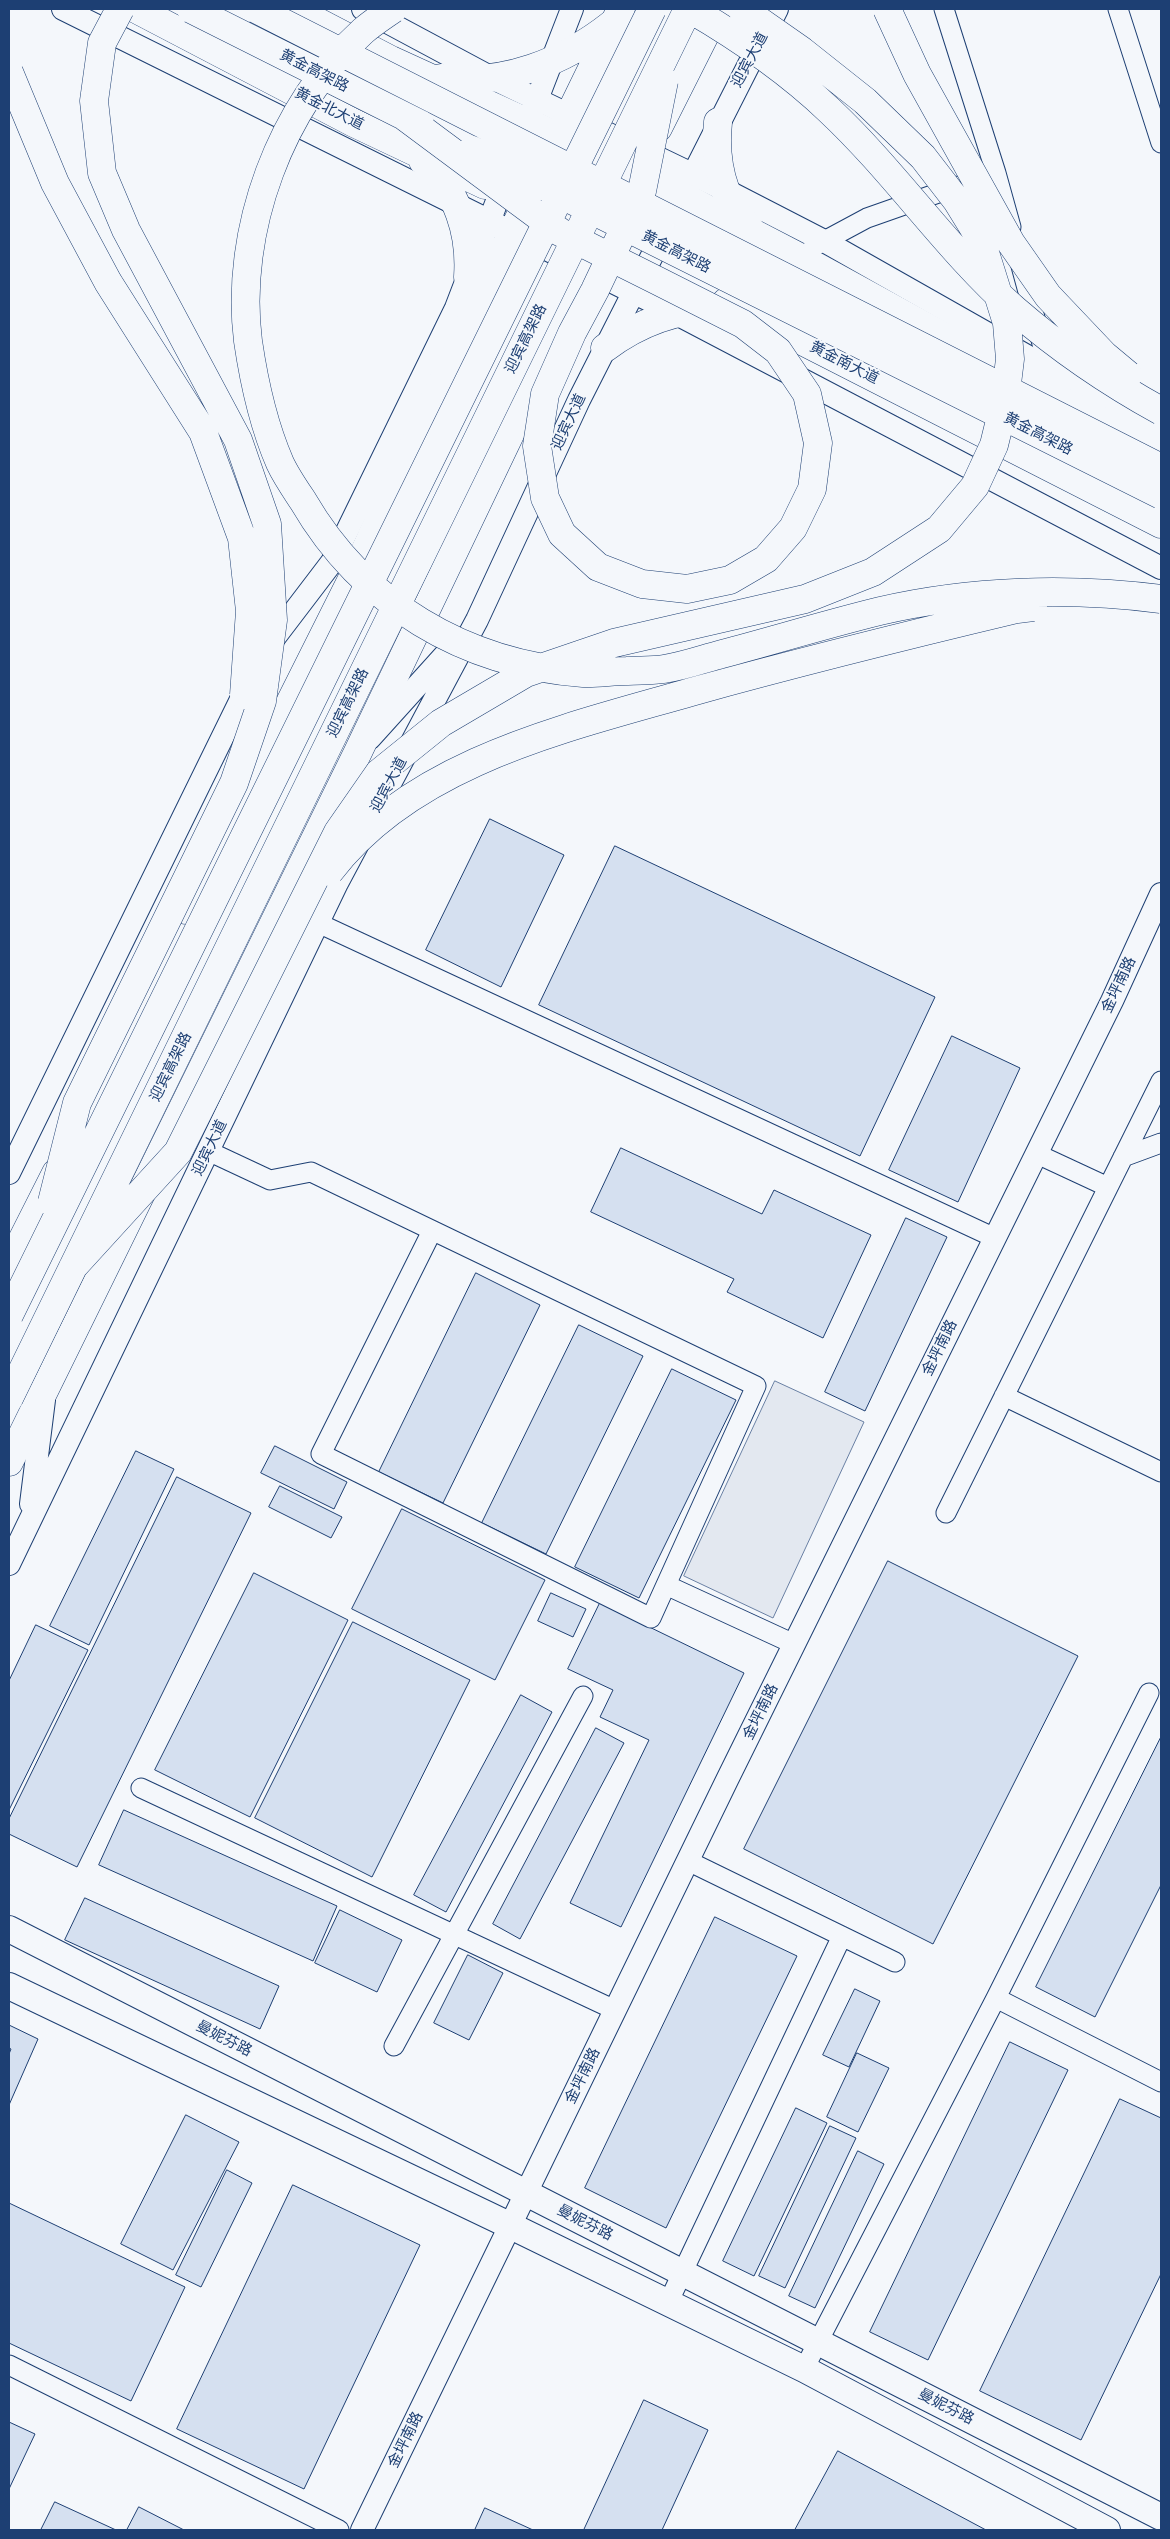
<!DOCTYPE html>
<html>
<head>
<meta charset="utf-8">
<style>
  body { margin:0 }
  #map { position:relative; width:1170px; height:2539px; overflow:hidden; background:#f4f7fb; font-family:"Fira Sans",sans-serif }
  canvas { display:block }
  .frame { position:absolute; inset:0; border:10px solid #1d3f73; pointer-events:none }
</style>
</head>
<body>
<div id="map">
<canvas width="1170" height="2539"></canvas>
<div class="frame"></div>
</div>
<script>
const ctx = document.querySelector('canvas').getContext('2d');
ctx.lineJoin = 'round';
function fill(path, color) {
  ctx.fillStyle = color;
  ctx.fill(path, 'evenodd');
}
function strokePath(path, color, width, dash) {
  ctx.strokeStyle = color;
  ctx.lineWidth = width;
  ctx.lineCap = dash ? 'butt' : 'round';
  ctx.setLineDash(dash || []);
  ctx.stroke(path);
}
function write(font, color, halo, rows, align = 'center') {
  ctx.font = font + ' "Fira Sans","Noto Sans SC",sans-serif';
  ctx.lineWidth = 4;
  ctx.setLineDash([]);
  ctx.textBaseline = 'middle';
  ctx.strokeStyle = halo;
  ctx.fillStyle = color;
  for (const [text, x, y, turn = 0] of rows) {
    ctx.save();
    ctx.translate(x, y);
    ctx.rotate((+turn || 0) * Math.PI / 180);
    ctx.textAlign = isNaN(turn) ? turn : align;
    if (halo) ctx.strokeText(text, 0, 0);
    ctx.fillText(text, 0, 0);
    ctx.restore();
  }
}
const parking = new Path2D(`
  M775 1381 864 1422 773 1618 684 1576Z`);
const building = new Path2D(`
  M490 819 564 855 501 987 426 950Z
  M615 846 935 997 860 1156 539 1005Z
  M952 1036 1020 1068 958 1202 889 1170Z
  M621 1148 762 1214 774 1190 871 1235 823 1338 727 1292 734 1279 591 1212Z
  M906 1218 947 1237 865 1411 825 1392Z
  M476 1273 540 1305 443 1503 379 1472Z
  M579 1325 643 1356 546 1554 482 1523Z
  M672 1369 736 1400 639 1598 575 1567Z
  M275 1446 347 1482 334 1509 261 1473Z
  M136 1451 174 1469 89 1645 50 1626Z
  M177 1477 251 1513 77 1867 9 1834V1819Z
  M280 1486 342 1517 331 1538 269 1507Z
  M402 1509 545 1580 495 1680 352 1609Z
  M888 1561 1078 1656 933 1944 744 1849Z
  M254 1573 348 1620 250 1817 155 1770Z
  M551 1593 586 1609 573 1637 538 1621Z
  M600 1603 744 1673 621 1927 570 1903 649 1740 600 1717 613 1690 568 1669Z
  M353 1622 470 1680 372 1877 255 1818Z
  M36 1625 88 1650 9 1810V1681Z
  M521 1695 552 1712 446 1912 414 1895Z
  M596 1728 624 1743 520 1939 493 1924Z
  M1161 1737V1885L1095 2017 1036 1987Z
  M124 1810 337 1906 313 1961 99 1865Z
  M85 1898 279 1986 260 2029 65 1940Z
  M340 1910 402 1940 377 1992 315 1963Z
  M715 1917 797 1956 666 2228 585 2188Z
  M468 1955 503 1973 469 2040 434 2023Z
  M855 1989 880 2001 849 2067 823 2055Z
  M9 2025 38 2039 9 2105V2054L11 2049 9 2048Z
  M1010 2042 1068 2070 928 2360 870 2332Z
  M857 2053 889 2068 858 2132 827 2117Z
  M1120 2099 1161 2118V2274L1081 2440 980 2391Z
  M796 2108 827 2123 754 2276 723 2261Z
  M186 2115 239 2142 173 2270 121 2244Z
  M830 2126 856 2138 785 2288 759 2276Z
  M858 2151 884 2164 815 2308 789 2296Z
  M227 2170 252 2183 201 2287 176 2275Z
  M293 2185 420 2245 304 2489 177 2429Z
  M9 2203 185 2287 131 2401 9 2343Z
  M644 2400 708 2430 662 2530H584Z
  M9 2422 35 2434 9 2489Z
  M838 2451 986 2530H795Z
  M55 2502 116 2530H41Z
  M139 2507 184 2530H127Z
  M485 2508 533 2530H475Z`);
const minor = new Path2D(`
  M944 9 996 173 1011 227
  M1118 9 1161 143
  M813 247 867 218 958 186
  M1021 266 1051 377
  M318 923 995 1238
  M208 1151 270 1180 311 1172 756 1386 651 1618 321 1454 432 1231
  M1037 1154 1108 1187
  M1123 1157 1161 1143
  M1004 1396 1161 1472
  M946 1513 1161 1081
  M666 1585 794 1644
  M141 1788 615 2010
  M688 1861 895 1962
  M996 1998 1161 2082
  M394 2046 583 1696
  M668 2303 842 1936
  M9 2365 339 2530
  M804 2369 996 1998 1149 1693`);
const tertiary = new Path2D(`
  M63 9 675 313 1161 568
  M363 9 490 77 725 190 824 241 1048 368 1161 426
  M522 138 572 9
  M268 646 332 562 456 308 507 175
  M370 738 454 645
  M9 1173 251 679
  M31 1504 44 1400
  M9 1564 337 883 477 620 579 400 777 9
  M362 2530 728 1778 1112 1001 1161 894`);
const secondary = new Path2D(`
  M9 1929 1161 2517
  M9 1986 511 2226 804 2369 1107 2530`);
const primary = new Path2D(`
  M136 9 354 123 485 185
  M293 9 391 60 636 172 797 256 1056 398 1161 452
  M441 78C504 86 564 62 612 24
  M718 122C714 162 722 199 750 229
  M658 128 718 9
  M423 161C458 190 471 234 468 277
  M726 302 1161 524
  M605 348C640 322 679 307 724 309
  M186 910 352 579 495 268 621 9
  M9 1266 56 1173
  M9 1462 358 752 622 200`);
const trunkBridge = new Path2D(`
  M191 9 420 124
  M256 9 1161 468
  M393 9C383 16 372 23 363 31 281 105 234 231 248 341 254 382 263 424 280 463 286 476 295 489 303 501 363 604 464 664 583 673 597 674 612 671 627 671 639 670 652 671 664 669 684 666 703 659 722 654 775 640 827 624 880 611 970 590 1069 587 1161 599
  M690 9C740 38 788 71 830 111 896 173 948 251 1015 310 1060 349 1110 383 1161 411
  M887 9 917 74 1011 243 1048 296 1104 355 1128 375
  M9 72 55 183 108 282 203 432 242 538 250 611 244 695
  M404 116 560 232 658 281 743 324 778 351 807 394 818 443 812 489 793 528 766 559 730 580 687 589 642 584 598 567 562 534 545 498 537 446 545 394 572 333 595 290 642 191 664 81
  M472 150 1161 495
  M329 872C412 762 566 728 691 692 799 662 908 635 1017 609L1033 607
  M52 1202 77 1103 234 783 262 701 273 620 267 524 238 440 126 230 102 173 94 101 102 43 120 9
  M73 1267 178 1152 338 832 379 773 441 723 526 673 614 643 805 599 873 572 939 529 975 486 994 445 1005 400 1010 359 1007 323 981 240 957 201 923 157 865 101 802 51 742 9
  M9 1315 652 9
  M9 1398 688 9`);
const streetNames = [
  ["迎宾大道",750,60,-62],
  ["黄金高架路",314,71,27],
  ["黄金北大道",329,109,27],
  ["黄金高架路",676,252,27],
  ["迎宾高架路",526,339,-64],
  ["黄金南大道",844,363,27],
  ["迎宾大道",569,422,-65],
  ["黄金高架路",1038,434,27],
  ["迎宾高架路",348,703,-64],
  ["迎宾大道",389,785,-62],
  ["金坪南路",1119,985,-65],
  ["迎宾高架路",171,1067,-64],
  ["迎宾大道",210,1148,-64],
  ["金坪南路",940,1348,-64],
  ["金坪南路",761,1712,-64],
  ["曼妮芬路",224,2039,27],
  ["金坪南路",583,2076,-64],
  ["曼妮芬路",585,2223,27],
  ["曼妮芬路",946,2407,27],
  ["金坪南路",406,2440,-64]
];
fill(parking, '#e3e8f0');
strokePath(parking, '#687fa3', 1);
fill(building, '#d5e0f0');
strokePath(building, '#1d3f73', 1);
strokePath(minor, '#1d3f73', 21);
strokePath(tertiary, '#1d3f73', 24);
strokePath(secondary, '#1d3f73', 28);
strokePath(primary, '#1d3f73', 29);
strokePath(minor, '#f4f7fb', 19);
strokePath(tertiary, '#f4f7fb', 22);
strokePath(secondary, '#f4f7fb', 26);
strokePath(primary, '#f4f7fb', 28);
strokePath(trunkBridge, '#1d3f73', 29, []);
strokePath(trunkBridge, '#f4f7fb', 28);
write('15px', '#1d3f73', '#f4f7fb', streetNames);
</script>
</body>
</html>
